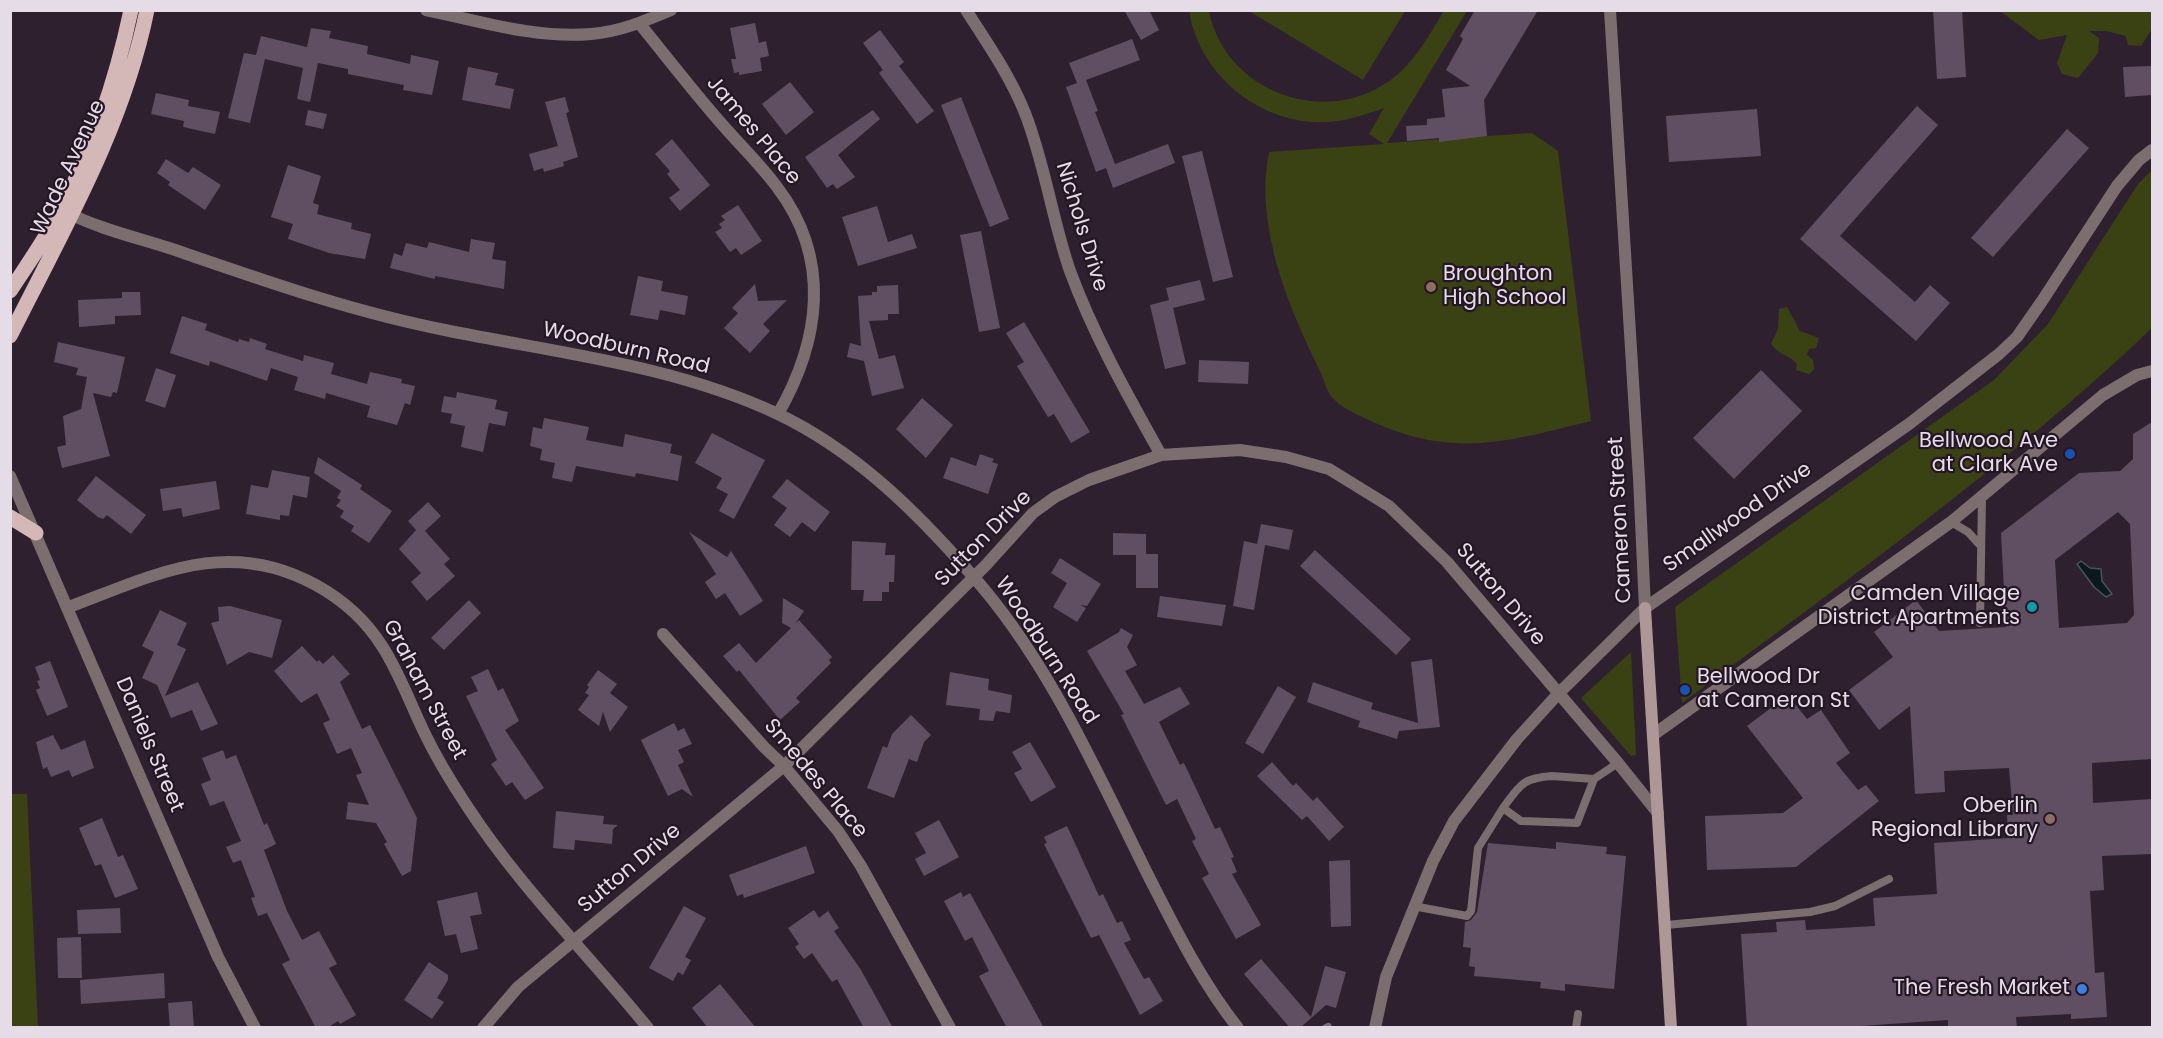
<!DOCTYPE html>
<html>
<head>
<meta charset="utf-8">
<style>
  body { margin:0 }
  #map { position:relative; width:2163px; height:1038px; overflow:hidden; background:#2f2030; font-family:Poppins,sans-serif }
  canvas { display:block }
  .frame { position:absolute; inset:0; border:12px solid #e6dce7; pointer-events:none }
</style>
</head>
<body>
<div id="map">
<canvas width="2163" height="1038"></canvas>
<div class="frame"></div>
</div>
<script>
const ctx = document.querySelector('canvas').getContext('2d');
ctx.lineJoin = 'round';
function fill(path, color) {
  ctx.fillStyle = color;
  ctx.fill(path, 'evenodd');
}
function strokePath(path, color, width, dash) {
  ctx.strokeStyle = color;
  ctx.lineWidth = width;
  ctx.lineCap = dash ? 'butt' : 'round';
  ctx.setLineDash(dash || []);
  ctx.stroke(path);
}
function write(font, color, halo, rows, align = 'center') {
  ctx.font = font + ' Poppins,sans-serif';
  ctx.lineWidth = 4.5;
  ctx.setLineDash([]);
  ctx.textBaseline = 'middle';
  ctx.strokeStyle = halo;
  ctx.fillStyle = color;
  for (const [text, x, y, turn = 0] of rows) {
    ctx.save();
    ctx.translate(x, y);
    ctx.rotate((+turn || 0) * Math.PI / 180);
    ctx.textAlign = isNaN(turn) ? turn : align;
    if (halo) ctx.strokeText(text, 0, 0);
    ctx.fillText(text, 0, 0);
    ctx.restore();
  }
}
const green = new Path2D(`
  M1189 11H1209C1224 88 1317 126 1383 85 1412 68 1427 38 1444 11H1467L1387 143 1532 133 1558 151 1591 421C1508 441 1456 459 1373 422 1359 415 1341 409 1331 396 1326 389 1323 378 1320 371 1309 349 1299 327 1290 304 1272 256 1259 203 1269 152L1384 144 1369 134 1384 108C1361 116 1338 124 1313 122 1252 118 1199 71 1189 11Z
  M1249 11H1405L1363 80Z
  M2000 11H2152V29L2141 46 2128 45 2126 36 2106 31H2089L2099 38 2098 53 2078 78 2062 74 2057 63 2067 35 2039 40Z
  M2152 170V328C2007 466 1843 583 1682 703L1675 607 1994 380 2048 324 2138 184Z
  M1787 307 1800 331 1819 338 1816 348 1809 349 1807 355 1813 360 1814 369 1809 374 1796 370 1797 364C1789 354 1778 355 1771 344L1778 329 1779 309Z
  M1631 652 1636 755 1631 756 1581 698Z
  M11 794H27L38 1027H11Z`);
const water = new Path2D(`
  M2081 561 2090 568 2101 569 2102 581 2112 594 2106 597 2094 587 2077 564Z`);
const building = new Path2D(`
  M1124 10H1149L1159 30 1141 40Z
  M1475 10H1538L1484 100 1487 136 1439 142V138L1407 141 1406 126 1427 125V119L1445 117 1442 89 1470 86 1446 70 1463 39 1460 36Z
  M1933 10H1962L1966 77 1937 79Z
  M755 23 759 43 766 41 769 56 760 58 762 71 739 75V72L734 73 731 59H736L730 28Z
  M311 28 331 31 329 38 368 46 367 54 410 64 411 55 439 61 432 95 403 90 404 85 348 74V69L318 63 310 102 297 99 303 68 265 59 250 123 228 118 244 53 256 55 261 36 307 47Z
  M880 30 904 62 899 66 934 111 917 124 879 73 883 70 863 43Z
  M1132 39 1140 60 1086 80 1098 111 1095 112 1115 164 1168 144 1175 163 1113 188 1106 168 1096 172 1066 87 1077 83 1069 63Z
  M2152 66V95L2125 97 2123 67Z
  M468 67 498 73 495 85 514 89 510 109 462 100Z
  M790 82 814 112 786 135 762 104Z
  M156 93 189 100 188 106 220 112 215 134 183 127 184 121 151 114Z
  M565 97 569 112 566 113 578 157 563 162 564 166 544 172 543 168 534 171 529 154 558 146 545 102Z
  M961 97 1009 219 990 227 941 105Z
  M1917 106 1938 125 1840 236 1915 302 1930 285 1950 303 1916 341 1800 239Z
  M1757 109 1761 156 1669 162 1666 116Z
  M308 110 327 114 323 129 305 125Z
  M873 110 880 119 838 155 855 177 837 189 833 184 827 188 805 157Z
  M2067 129 2089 148 1993 257 1971 238Z
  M672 139 710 185 680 211 669 198 680 190 667 174 670 171 655 154Z
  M1202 151 1233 277 1213 282 1182 156Z
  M166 159 188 173 193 167 221 185 205 210 168 185 170 182 157 173Z
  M288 165 321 176 313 203 319 205 317 214 352 223 351 229 371 234 365 259 329 253 288 239 293 224 271 217Z
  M738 205 762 241 741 255 736 248 730 252 715 232 722 228 719 224 725 220 721 216Z
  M877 206 888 242 912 234 917 248 858 266 842 217Z
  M981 231 1000 328 979 332 960 235Z
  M471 239 495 243 492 259 506 261 504 289 435 276V279L390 268 394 253 402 256 406 243 427 248 429 242 469 252Z
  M638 276 663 281 661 291 688 296 685 315 660 310 658 320 630 315Z
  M1200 280 1205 300 1173 308 1186 364 1165 369 1150 305 1169 300 1166 288Z
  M755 284 758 301 787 300 763 324 770 331 750 353 724 328 738 313 732 308Z
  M898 285 899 314H888V320L869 321 879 359 895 355 904 388 872 396 864 361 847 357 850 343 861 346 858 296 872 295V292H877V286Z
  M122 292H140L141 315 115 316V324L79 327 78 300 122 298Z
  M182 316 207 324 205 330 238 342 239 339 249 342 250 338 267 344 265 349 303 361 304 355 334 363 331 374 367 384 370 372 402 379 401 383 415 386 410 405 405 403 397 425 367 417 370 406 326 393 325 399 294 390 298 377 271 368 267 381 210 361 209 366 170 353Z
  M1024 322 1090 432 1071 443 1054 414 1048 417 1017 366 1024 362 1006 333Z
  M58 342 125 357 117 393 113 392 111 397 93 393 110 456 62 468 57 447 66 445 63 416 81 409 87 377 76 375 78 368 54 362Z
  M1199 360 1249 362 1248 384 1198 382Z
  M156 368 176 375 165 408 145 401Z
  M1761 370 1802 411 1734 479 1693 438Z
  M457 392 497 400 495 409 508 412 505 426 489 423 483 452 461 447 465 426 450 423 452 414 441 412 444 396 456 398Z
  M922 398 953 425 926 458 896 429Z
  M544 418 589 427 586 440 623 447 625 434 672 444 670 453 682 456 678 481 636 473 635 477 576 466 572 482 552 478 555 463 540 460 542 449 530 446 533 427 542 429Z
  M2152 422V759L2092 763 2093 803 2152 799V854L2102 856 2104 890 2090 891 2095 973 2104 972 2107 1017 2071 1019V1014L2016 1017 2017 1028H1948V1020L1832 1028H1747L1741 934 1777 932 1776 922 1805 920 1806 930 1875 926 1873 898 1937 894 1934 843 2008 838 2007 815H2013L2009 768 1944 771 1945 792 1915 794 1910 706 1879 730 1849 690 1893 657 1874 632 1916 600 1939 631 2006 627 2001 533 2079 473 2120 471 2133 459V434ZM2118 512 2130 524 2134 615 2127 623 2059 628 2055 560Z
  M712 433 765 460 734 519 719 511 728 494 716 488 722 478 695 463Z
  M980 454 994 459 992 462 998 464 988 494 943 478 951 457 976 466Z
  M318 457 362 485 360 489 392 511 369 543 351 531 354 526 340 517 344 511 336 506 341 500 337 498 341 491 314 473Z
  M272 470 310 477 307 498 293 495 289 516 280 515V520L246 514 251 485 268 488Z
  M96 476 146 515 131 534 107 515 103 519 98 517 77 500Z
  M787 479 830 512 815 532 802 522 790 537 774 525 787 508 772 497Z
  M216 481 220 509 183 517 181 508 163 511 160 489Z
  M428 502 441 516 425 531 450 559 444 564 455 576 427 601 411 582 421 573 399 549 416 530 408 521Z
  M1261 524 1293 530 1289 550 1265 545 1254 610 1233 606 1244 541 1257 544Z
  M689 532 727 557 731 551 763 601 740 616 725 593 716 599 705 582 716 574Z
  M1113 533 1146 534V554H1158V588H1136V555H1113Z
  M852 541 886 543 885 555H895L894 582H889V592H882V601H863L864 590H851Z
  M1315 550 1411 639 1396 655 1300 566Z
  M1060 558 1101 584 1087 606 1080 605 1086 608 1077 622 1053 607 1067 583 1051 573Z
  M1160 596 1226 605 1222 626 1157 617Z
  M783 598 804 611 795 624 799 620 832 657 829 660 831 663 796 698 800 702 780 720 739 670 737 672 723 656 739 643 756 663 791 628 782 623Z
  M469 600 481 613 444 650 431 638Z
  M230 606 282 620 272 658 249 652 227 665 211 623 219 621 218 607Z
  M160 610 187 623 177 645 186 649 165 696 198 682 218 724 201 731 192 710 171 718 157 685 142 678 154 652 142 646Z
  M1121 628 1133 635 1127 647 1137 665 1125 671 1144 704 1180 687 1190 704 1159 722 1180 765 1184 763 1215 829 1220 827 1234 857 1231 858 1237 872 1232 874 1261 925 1236 939 1202 878 1209 874 1192 841 1196 839 1177 799 1166 805 1121 715 1124 714 1087 651 1119 632Z
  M302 646 317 662 319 660 323 664 333 655 350 674 340 682 362 729 370 725 417 818 411 871 402 876 384 844 387 842 376 823 346 819 348 802 369 805 356 775 362 773 351 748 337 754 323 723 330 720 317 693 301 703 274 671Z
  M1432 659 1440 727 1399 731 1397 739 1358 727 1360 721 1307 702 1313 682 1373 703 1371 709 1418 723 1411 662Z
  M50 661 68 707 47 716 36 690 40 688 37 681 40 680 35 667Z
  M488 669 498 691 503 688 519 721 505 730 544 788 525 800 512 782 506 786 491 764 497 760 466 696 478 691 471 677Z
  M598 670 617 684 610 693 628 707 610 732 603 712 599 726 578 710 589 695 585 693 589 687 587 685Z
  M950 672 989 679 988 690 1012 695 1010 713 996 711 993 721 979 720 980 709 946 705Z
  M1278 686 1296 697 1263 754 1245 743Z
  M1788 695 1807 719 1821 710 1850 753 1836 763 1858 790 1866 785 1879 801 1796 867 1707 870 1705 816 1783 813 1803 798 1747 726Z
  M911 715 931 735 924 742 917 762 909 759 894 798 867 788 883 746 887 748 892 734Z
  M674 723 678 731 684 728 692 744 678 750 684 762 678 765 693 797 682 789 668 796 641 740Z
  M53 735 61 750 85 740 94 768 72 777 69 770 51 777 47 767 43 769 36 742Z
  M1030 742 1056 787 1031 802 1014 773 1022 769 1012 752Z
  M223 750 226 759 236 755 264 825 267 823 276 844 264 850 287 911 302 940 319 931 337 964 329 968 356 1015 340 1024 338 1021 327 1028H316L282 964 290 960 267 913 258 916 251 898 255 897 241 860 233 863 226 847 241 841 224 801 210 806 201 784 211 780 202 758Z
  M1272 762 1293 786 1296 783 1313 801 1317 797 1344 827 1329 841 1307 816 1302 820 1257 776Z
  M556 811 604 816 603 824 618 825 613 829 612 844 575 840 574 850 553 848Z
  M102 818 118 857 123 855 138 889 115 898 101 864 95 866 79 828Z
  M939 820 959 857 924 876 915 859 926 853 915 833Z
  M1067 826 1099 896 1103 894 1117 923 1122 921 1131 940 1124 943 1144 979 1149 977 1163 1001 1140 1015 1099 935 1091 938 1044 844 1047 843 1044 837Z
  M1556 842 1607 847 1606 854 1626 856 1614 989 1565 984V991L1540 988 1541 982 1474 976 1475 967 1469 966 1471 948 1463 947 1465 922 1471 920 1477 912 1488 843 1556 849Z
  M806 846 815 873 744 898 743 894 737 896 729 875Z
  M1350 860 1351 926 1331 927 1329 861Z
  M477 892 482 914 470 916 478 949 461 953 456 934 445 936 437 901Z
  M961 892 963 897 970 893 1044 1028H1007L979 976 989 971 972 937 965 941 944 901Z
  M684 906 706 918 685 957 691 960 683 975 678 972 673 981 649 968Z
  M120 908 121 933 78 934 77 910Z
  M814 910 819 918 828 911 839 928 834 931 861 970 893 1028H864L837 979 832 982 812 953 804 959 795 947 799 944 788 928Z
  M81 937 82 978H58L57 938Z
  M1261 959 1311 1017 1325 966 1346 972 1336 1008 1326 1005 1300 1028H1290L1244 974Z
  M429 962 448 975V980L437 998 444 1002 432 1019 404 1000Z
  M164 973 165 998 81 1004 80 980Z
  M720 984 756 1028H708L692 1008Z
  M192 1001 194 1028H170L168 1003Z`);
const lane = new Path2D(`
  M1951 522 1968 532 1979 544
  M1980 623 1982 496
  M1552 776 1594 779 1577 823 1521 821 1503 808C1520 785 1522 778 1552 776Z
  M1594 779 1618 763
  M1413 906 1467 916 1471 911 1478 848 1503 808
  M1666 925 1810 912 1835 906 1889 879
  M1326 1028 1328 1027
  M1576 1028 1578 1014`);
const street = new Path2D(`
  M426 10C480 21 536 39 591 34 619 32 645 21 671 10
  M966 10C988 44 1010 76 1025 113 1045 164 1052 219 1070 271 1094 336 1127 394 1161 455
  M1610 10 1639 478 1645 608
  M639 23C666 56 692 90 720 122 739 144 760 164 777 187 832 259 820 341 778 414
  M66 212C101 230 143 239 181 252 268 282 354 312 445 330 557 353 674 365 778 414 855 451 915 510 971 574 1049 661 1097 773 1149 877 1176 930 1201 981 1238 1028
  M10 476 218 957 255 1028
  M69 607C155 575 227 536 316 585 343 600 365 619 382 646 399 672 410 703 424 732 436 757 451 782 467 806 519 886 588 954 648 1028
  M663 634 764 747 784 766 838 831 861 866 950 1028
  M1653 735 1951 522 2103 395 2137 375 2152 371
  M483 1028 518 987 784 766 986 565 1033 513 1055 497 1089 480 1161 455 1240 450 1286 457 1329 469 1389 506 1447 562 1618 763 1658 813
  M1375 1028 1386 977 1433 861 1454 821 1517 739 1558 694 1645 608 1909 424 1999 354 2017 337 2042 301 2117 186 2139 160 2152 150`);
const secondary = new Path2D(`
  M1645 608 1671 1028`);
const primary = new Path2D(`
  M10 291C27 265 45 240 59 213 93 149 116 81 131 10
  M10 336C63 230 123 128 147 10
  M10 517 36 533`);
const markers = [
  [1431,287,6,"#8d6e63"],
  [2070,454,6,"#1a4fb4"],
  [2032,607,6,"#0f9aa8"],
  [1685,690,6,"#1a4fb4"],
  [2050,819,6,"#8d6e63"],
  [2082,989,6,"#3f7fe0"]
];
const streetNames = [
  ["James Place",753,131,50],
  ["Wade Avenue",69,168,-65],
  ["Nichols Drive",1081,227,73],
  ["Woodburn Road",626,349,13],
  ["Smallwood Drive",1738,518,-35],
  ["Cameron Street",1621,520,-93],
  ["Sutton Drive",984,539,-45],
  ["Sutton Drive",1500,595,50],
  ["Woodburn Road",1046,651,57],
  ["Graham Street",424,690,62],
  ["Daniels Street",149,745,67],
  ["Smedes Place",815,779,50],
  ["Sutton Drive",630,869,-40]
];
const poiNames = [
  ["Broughton",1443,275,"left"],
  ["High School",1443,299,"left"],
  ["Bellwood Ave",2058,442],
  ["at Clark Ave",2058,466],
  ["Camden Village",2020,595],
  ["District Apartments",2020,619],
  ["Bellwood Dr",1697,678,"left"],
  ["at Cameron St",1697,702,"left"],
  ["Oberlin",2038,807],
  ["Regional Library",2038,831],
  ["The Fresh Market",2070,989]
];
fill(green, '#3a4213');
fill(water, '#0a191e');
strokePath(water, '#4c545a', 1.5);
fill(building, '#604f62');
strokePath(lane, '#7c6e6e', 8);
strokePath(street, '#7c6e6e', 12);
strokePath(secondary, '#ad9897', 12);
strokePath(primary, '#d3b8b7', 15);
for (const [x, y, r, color] of markers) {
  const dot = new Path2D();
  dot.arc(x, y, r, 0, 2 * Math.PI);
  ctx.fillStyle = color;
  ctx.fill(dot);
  strokePath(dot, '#251626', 2);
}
write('21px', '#e6dce7', '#251626', streetNames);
write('21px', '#e6dce7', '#251626', poiNames, 'right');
</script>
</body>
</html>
